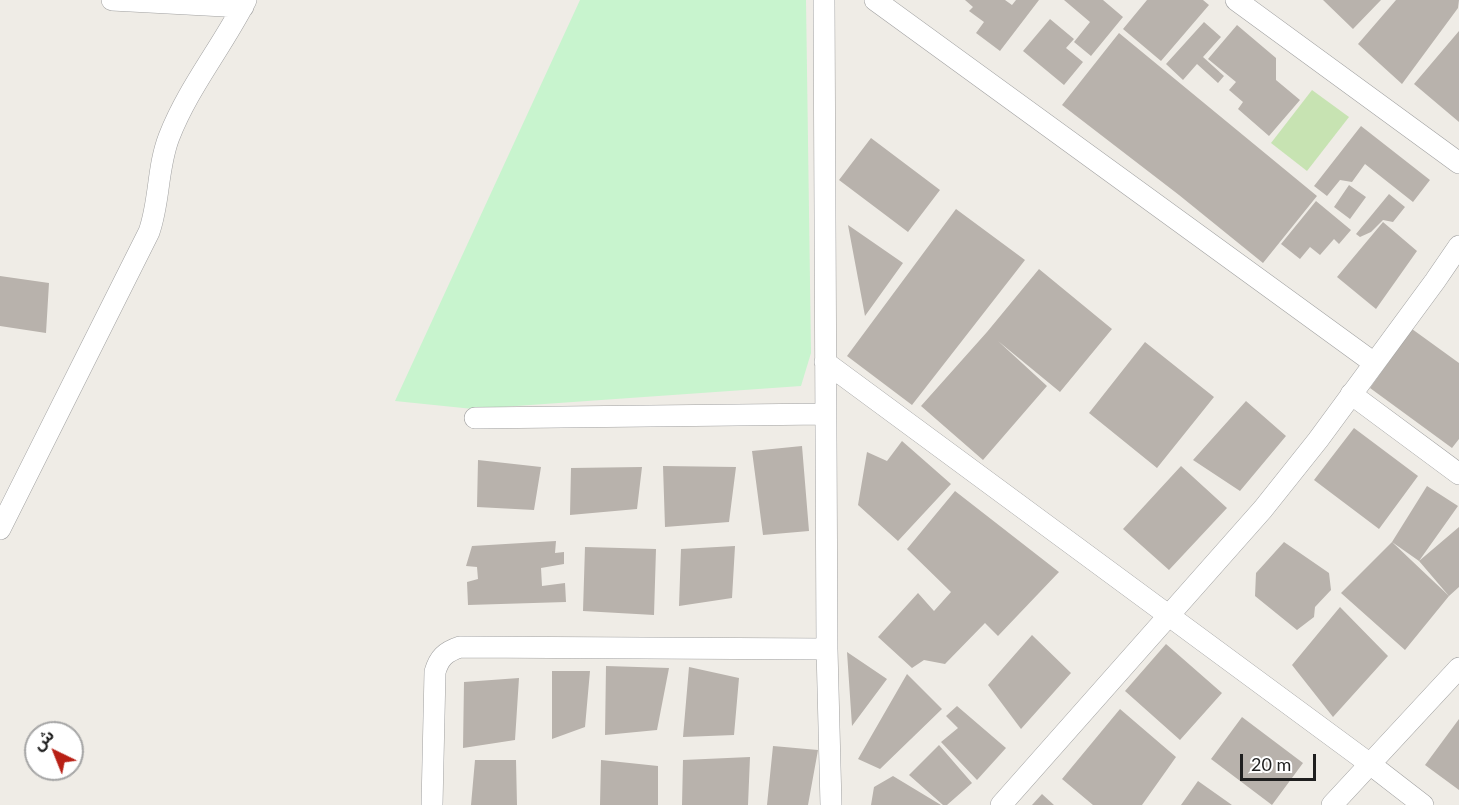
<!DOCTYPE html>
<html>
<head>
<meta charset="utf-8">
<style>
  body { margin:0 }
  #map { position:relative; width:1459px; height:805px; overflow:hidden; background:#efece6; font-family:Lato,"Noto Sans Arabic",sans-serif }
  canvas { display:block }
  .north { position:absolute; left:24px; top:721px; width:60px; height:60px; box-sizing:border-box; background:#fff; border:2px solid #a5a5a5; border-radius:50%; rotate:317deg; font-size:16px; font-weight:700; line-height:24px; text-align:center; color:#1f1f1f }
  .north::after { content:''; display:block; margin:auto; width:21px; height:27px; background:#b82015; clip-path:polygon(50% 0,100% 100%,50% 72%,0 100%) }
  .scale { position:absolute; left:1240px; top:754px; width:76px; height:27px; box-sizing:border-box; border:3px solid #1f1f1f; border-top:0; padding-left:8px; font-size:18px; line-height:21px; white-space:nowrap; color:#1f1f1f; -webkit-text-stroke:4px #fff; paint-order:stroke }
</style>
</head>
<body>
<div id="map">
<canvas width="1459" height="805"></canvas>
<div class="north">ش</div>
<div class="scale">20 m</div>
</div>
<script>
const ctx = document.querySelector('canvas').getContext('2d');
ctx.lineJoin = 'round';
function fill(path, color) {
  ctx.fillStyle = color;
  ctx.fill(path, 'evenodd');
}
function strokePath(path, color, width, dash) {
  ctx.strokeStyle = color;
  ctx.lineWidth = width;
  ctx.lineCap = dash ? 'butt' : 'round';
  ctx.setLineDash(dash || []);
  ctx.stroke(path);
}
const grass = new Path2D(`
  M1312 90 1349 117 1307 171 1271 143Z`);
const park = new Path2D(`
  M580 0H806L811 353 801 386 473 409 395 401Z`);
const building = new Path2D(`
  M965 0H1005L1012 5 1016 0H1039L1000 51 976 33 984 22 969 11 973 7Z
  M1064 0H1103L1123 17 1091 56 1074 42 1090 22Z
  M1147 0H1203L1209 5 1161 61 1123 29Z
  M1323 0H1381L1353 29Z
  M1396 0H1459L1458 8 1402 84 1358 44Z
  M1050 19 1074 39 1066 48 1083 62 1064 85 1023 51Z
  M1204 22 1221 37 1203 57 1224 76 1218 83 1197 64 1183 80 1166 64Z
  M1237 25 1276 58V80L1300 100 1269 136 1238 109 1243 102 1229 90 1236 82 1208 59Z
  M1459 31V122L1414 84Z
  M1119 33 1317 196 1263 263 1179 195 1062 105Z
  M1361 126 1430 180 1413 202 1365 164 1352 182 1340 180 1327 196 1314 186Z
  M871 138 940 190 908 232 839 180Z
  M1349 185 1366 197 1350 219 1334 207Z
  M1389 194 1405 207 1393 222 1383 220 1371 232 1360 237 1356 234Z
  M1316 201 1351 230 1339 244 1334 239 1320 255 1310 247 1300 259 1281 244Z
  M956 209 1025 260 912 405 847 356Z
  M1383 222 1417 251 1376 309 1337 277Z
  M848 225 903 263 865 316Z
  M1039 269 1112 329 1060 392 998 341 1047 386 983 460 921 406 987 332Z
  M0 276 49 283 46 333 0 326Z
  M1412 329 1459 363V439L1452 448 1370 388Z
  M1145 342 1214 397 1157 468 1089 413Z
  M1246 401 1286 436 1240 491 1193 460Z
  M1354 428 1418 476 1379 529 1314 480Z
  M902 441 951 484 898 541 858 505 867 452 887 461Z
  M802 446 809 531 763 535 752 451Z
  M478 460 541 467 534 510 477 507Z
  M663 466 736 467 729 522 665 527Z
  M1181 466 1227 508 1169 570 1123 529Z
  M642 467 637 509 570 515 571 468Z
  M1427 486 1458 506 1419 561 1392 542 1449 596 1419 561 1459 527V587L1449 596 1405 650 1341 593 1392 542Z
  M955 491 1059 572 998 636 985 623 945 664 924 660 912 668 878 637 918 593 934 611 951 592 907 549Z
  M556 541 555 553 564 552V564L541 568 542 586 565 583 566 602 468 605 467 582 478 579 477 567 466 566 472 546Z
  M1284 542 1329 573 1331 590 1315 607 1314 617 1297 630 1255 596 1256 573Z
  M735 546 732 598 679 606 681 549Z
  M585 547 656 549 654 615 583 611Z
  M1340 607 1388 656 1333 717 1292 665Z
  M1032 635 1071 673 1021 729 988 685Z
  M1166 644 1222 693 1180 740 1125 691Z
  M847 652 887 679 852 726Z
  M606 666 669 668 657 730 605 735Z
  M689 667 739 678 734 735 683 737Z
  M552 671H590L585 727 552 739Z
  M907 674 942 709 880 769 858 759Z
  M519 678 515 740 463 748 464 682Z
  M957 706 1006 748 977 780 941 742 958 728 946 716Z
  M1120 709 1176 757 1142 805H1093L1062 779Z
  M1242 717 1303 763 1272 805 1211 759Z
  M1459 719V790L1425 765Z
  M939 745 972 783 947 805H943L909 775Z
  M773 746 818 750 808 805H767Z
  M750 757 748 805H682L683 760Z
  M475 760H516L517 805H471Z
  M601 760 658 766V805H600Z
  M893 776 941 805H871L874 787Z
  M1198 781 1232 805H1181Z
  M1042 794 1054 805H1032Z`);
const street = new Path2D(`
  M112 0 243 7
  M824 0 827 649 831 805
  M875 0 1374 363
  M1236 0 1459 163
  M825 362 1370 764 1423 805
  M1351 394 1459 474
  M475 418 825 414
  M0 529 149 232C160 201 157 168 169 137 188 88 222 47 246 0
  M432 805 435 672C439 658 445 652 460 647L827 649
  M1001 805 1263 509 1318 440 1435 281 1459 246
  M1332 805 1459 668`);
fill(grass, '#c7e3b2');
fill(park, '#c8f4ce');
fill(building, '#b8b2ac');
strokePath(street, '#a0a0a0', 22);
strokePath(street, '#fff', 21);
</script>
</body>
</html>
